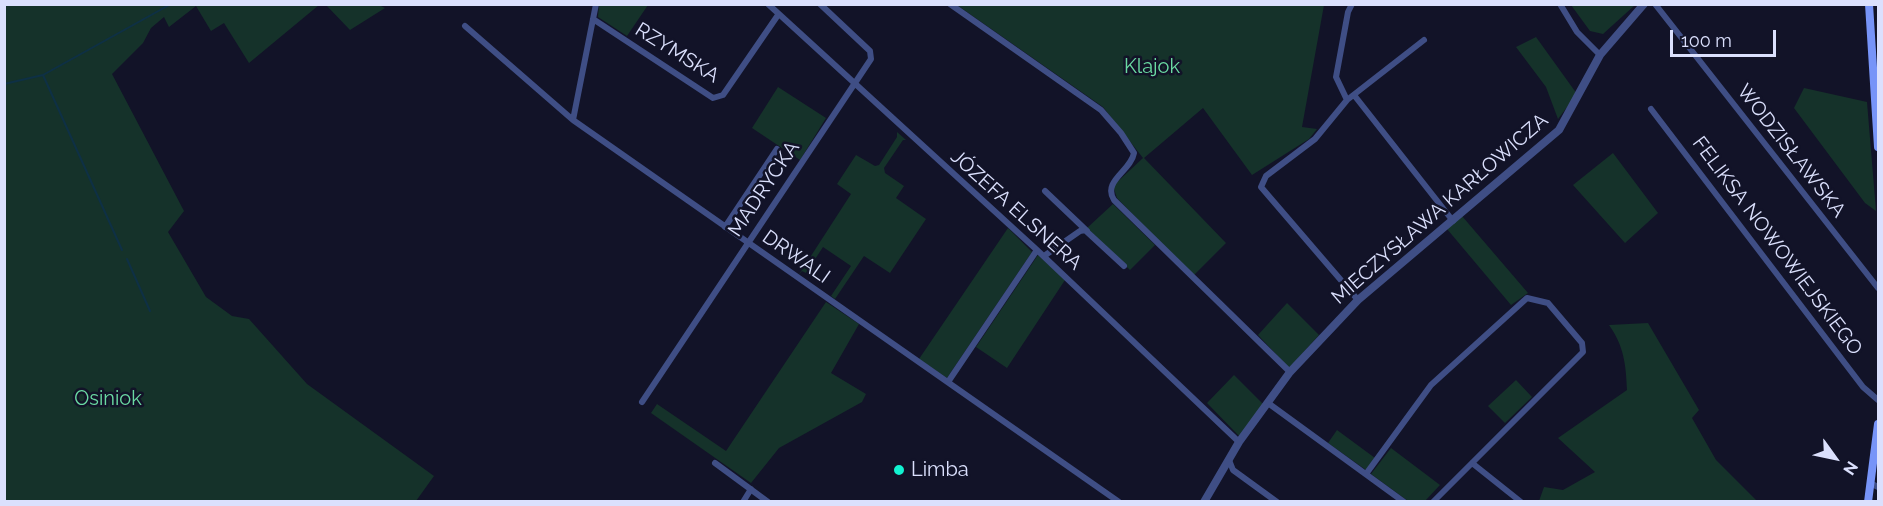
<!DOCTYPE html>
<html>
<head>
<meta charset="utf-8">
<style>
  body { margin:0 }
  #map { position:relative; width:1883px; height:506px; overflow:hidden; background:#121328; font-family:Raleway,sans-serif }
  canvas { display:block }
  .frame { position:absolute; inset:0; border:6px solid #dbe0fd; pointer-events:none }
  .north { position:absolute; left:1805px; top:428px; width:60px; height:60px; -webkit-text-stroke:4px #121328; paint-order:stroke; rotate:123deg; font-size:16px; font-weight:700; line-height:24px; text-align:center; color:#dbe0fd }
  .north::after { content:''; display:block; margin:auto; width:21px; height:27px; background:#dbe0fd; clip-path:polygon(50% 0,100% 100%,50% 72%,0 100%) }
  .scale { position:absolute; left:1670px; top:30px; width:106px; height:27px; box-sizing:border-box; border:3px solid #dbe0fd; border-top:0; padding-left:8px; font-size:18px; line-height:21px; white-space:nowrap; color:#dbe0fd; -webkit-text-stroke:4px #121328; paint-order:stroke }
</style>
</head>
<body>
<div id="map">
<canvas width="1883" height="506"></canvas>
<div class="frame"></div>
<div class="north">N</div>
<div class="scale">100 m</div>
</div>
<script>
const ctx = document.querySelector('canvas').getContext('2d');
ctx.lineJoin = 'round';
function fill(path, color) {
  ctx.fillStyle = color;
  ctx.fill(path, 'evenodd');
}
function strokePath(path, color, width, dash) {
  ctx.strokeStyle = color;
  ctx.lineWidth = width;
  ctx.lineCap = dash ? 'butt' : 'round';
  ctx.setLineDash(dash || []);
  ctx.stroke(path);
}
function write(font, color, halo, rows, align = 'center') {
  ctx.font = font + ' Raleway,sans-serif';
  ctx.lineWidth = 5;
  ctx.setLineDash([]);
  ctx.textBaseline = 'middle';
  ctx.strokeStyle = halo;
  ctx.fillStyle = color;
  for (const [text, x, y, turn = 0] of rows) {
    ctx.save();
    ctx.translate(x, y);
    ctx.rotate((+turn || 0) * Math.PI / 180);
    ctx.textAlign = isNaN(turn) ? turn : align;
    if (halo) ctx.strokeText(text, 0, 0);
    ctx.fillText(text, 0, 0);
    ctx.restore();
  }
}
const green = new Path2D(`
  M4 5H319L249 63 224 23 211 31 196 6 169 27 164 17 151 28 143 43 112 74 184 211 168 232 206 297 232 316 249 319 307 384 434 476 416 501H5Z
  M326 5H379L385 8 350 30Z
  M599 5H648L627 36 598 17Z
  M957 5H1324L1302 127 1317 129 1309 139 1252 175 1203 108 1144 158 1226 243 1193 276 1117 198 1113 186 1143 158 1103 107Z
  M1571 5H1635L1603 34 1590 31Z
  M1536 37 1577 94 1558 119 1546 87 1516 47Z
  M778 87 826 118 800 160 752 128Z
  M1804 88 1867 102 1876 211 1865 203 1794 108Z
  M897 132 906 140H903L884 168 885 173 904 186 896 198 926 219 890 273 864 256 835 299 831 296 851 266 823 247 806 273 802 271 798 276 851 194 837 184 856 155 875 166 879 165 897 137Z
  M1613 153 1658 213 1625 243 1573 185Z
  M1113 204 1155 245 1130 270 1087 228Z
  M1462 216 1528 293 1511 305 1447 229Z
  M1008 228 1032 252 947 378 919 359Z
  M1038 255 1065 280 1007 368 976 347Z
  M826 302 859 324 831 373 866 394 862 402 779 448 751 483 651 413 657 404 726 451Z
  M1287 303 1319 335 1289 368 1258 335Z
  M1648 323 1699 410 1692 418 1716 460 1757 501H1539L1544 487 1563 490 1595 472 1558 438 1627 390C1626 365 1624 346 1609 325Z
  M1234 375 1263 404 1240 437 1207 403Z
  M1516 380 1532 397 1505 423 1488 406Z
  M1337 430 1375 458 1366 470 1328 443Z
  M1391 448 1440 485 1425 501H1408L1371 474Z`);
const stream = new Path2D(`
  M43 75 122 250
  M4 84 43 75 171 4
  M127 259 150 311`);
const minor = new Path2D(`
  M768 4 1037 250 1239 442
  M950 4 1101 110 1121 133 1134 153C1131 171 1102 181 1114 200L1290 372
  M1560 4 1577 32 1600 55
  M1655 4 1878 288
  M593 19 713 98 723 95 778 15
  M465 26 573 120 1119 502
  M1354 95 1453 221
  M1347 100 1336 77 1348 12 1352 4
  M1651 109 1863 387 1878 400
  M573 120 596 4
  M1045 191 1087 231
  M725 227 777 149
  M1044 256 1080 231 1085 230 1124 266
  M1358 300 1261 187 1266 176 1315 139 1347 100 1424 40
  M948 382 1037 250
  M642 402 871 59 870 51 820 4
  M1268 403 1404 502
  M1229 460 1233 470 1277 502
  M715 463 768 502
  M1472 463 1521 502
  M1366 474 1431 385 1527 298 1548 303 1582 343 1583 352 1433 502
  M1870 483 1878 487
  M743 502 751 489`);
const tertiary = new Path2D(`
  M1204 502 1239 442 1290 372 1358 300 1559 130 1600 55 1644 4`);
const secondary = new Path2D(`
  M1869 4 1878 147
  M1868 502 1878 424`);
const markers = [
  [899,470,6,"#12f2d1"]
];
const streetNames = [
  ["RZYMSKA",677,53,32],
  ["WODZISŁAWSKA",1791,151,52],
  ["MADRYCKA",764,189,-56],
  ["MIECZYSŁAWA KARŁOWICZA",1440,209,-41],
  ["JÓZEFA ELSNERA",1016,210,42],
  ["FELIKSA NOWOWIEJSKIEGO",1777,246,53],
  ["DRWALI",796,257,35]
];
const parkNames = [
  ["Klajok",1152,67],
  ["Osiniok",108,399]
];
const poiNames = [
  ["Limba",911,470]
];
fill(green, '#15322a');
strokePath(stream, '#0e3045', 2);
strokePath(minor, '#3f4e85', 6);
strokePath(tertiary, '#3f4e85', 8);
strokePath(secondary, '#7794f8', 8);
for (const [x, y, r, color] of markers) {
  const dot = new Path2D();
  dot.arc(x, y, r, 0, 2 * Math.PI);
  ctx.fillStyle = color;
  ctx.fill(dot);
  strokePath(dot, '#121328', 2);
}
write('20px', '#dbe0fd', '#121328', streetNames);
write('20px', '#6adaa2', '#121328', parkNames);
write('20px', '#dbe0fd', '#121328', poiNames, 'left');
</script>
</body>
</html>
